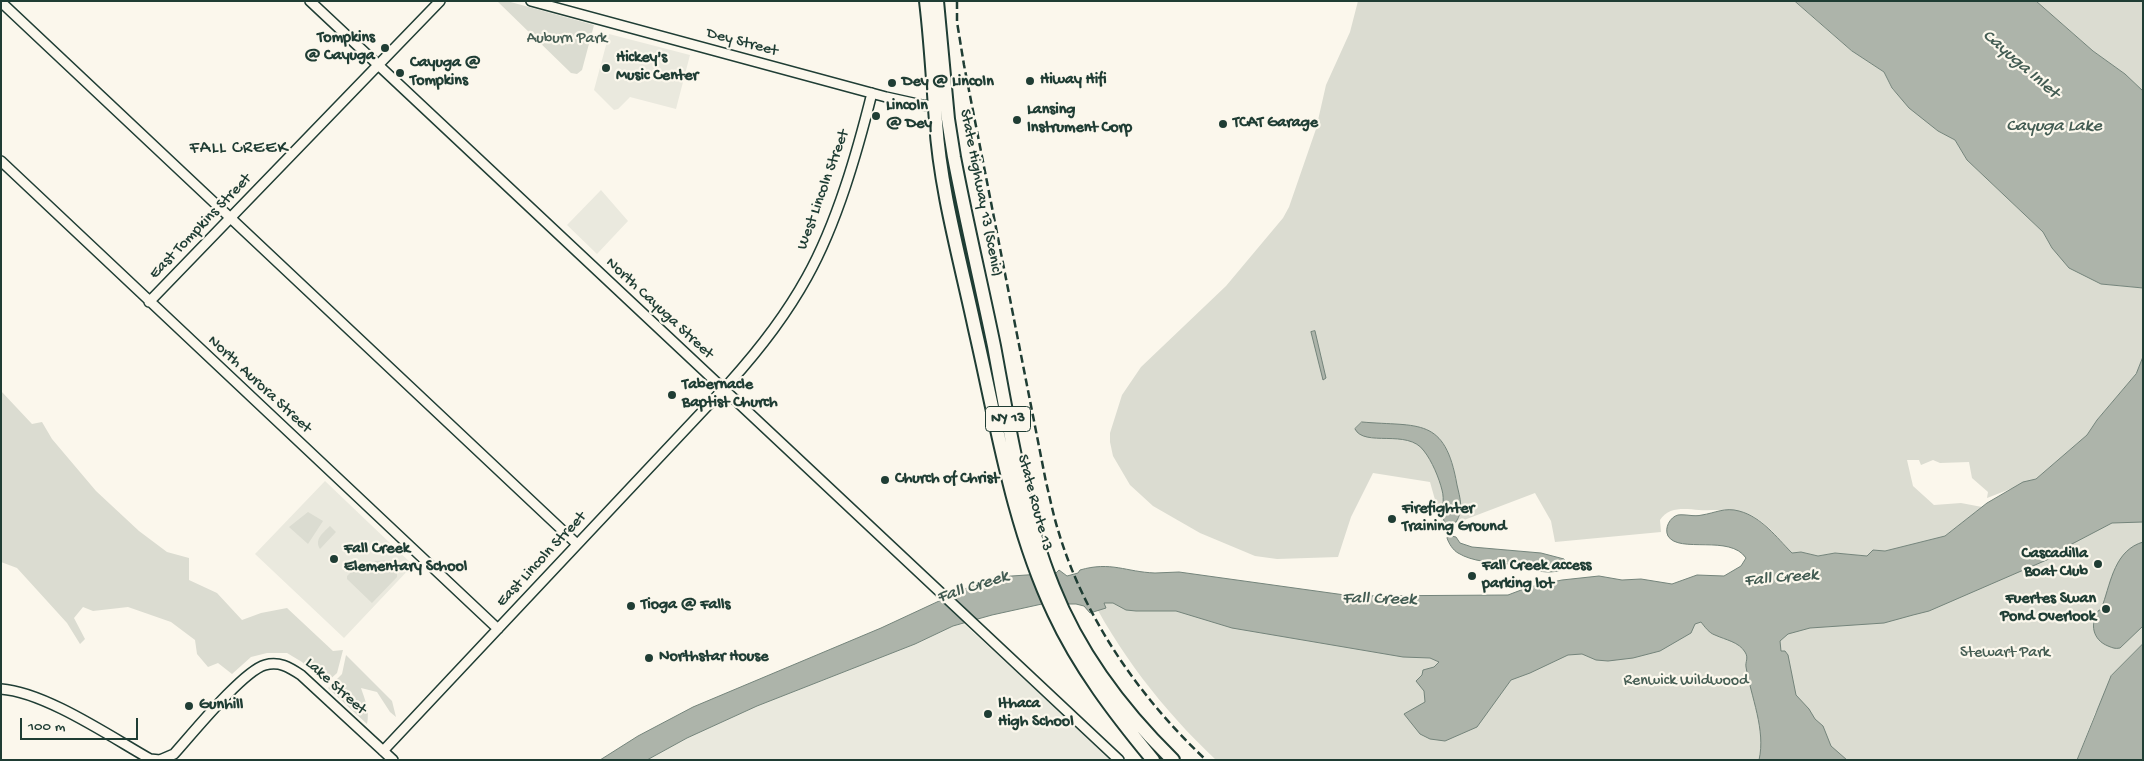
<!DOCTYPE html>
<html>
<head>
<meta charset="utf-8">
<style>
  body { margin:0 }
  #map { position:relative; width:2144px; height:761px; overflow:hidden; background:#fbf7ec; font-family:"Gochi Hand",sans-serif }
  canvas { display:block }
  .frame { position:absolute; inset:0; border:2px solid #1f3d34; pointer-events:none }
  .scale { position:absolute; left:20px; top:718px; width:118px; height:22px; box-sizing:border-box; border:2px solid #1f3d34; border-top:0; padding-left:6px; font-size:15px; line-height:18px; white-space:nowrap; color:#1f3d34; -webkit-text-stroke:4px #fbf7ec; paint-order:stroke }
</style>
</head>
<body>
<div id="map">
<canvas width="2144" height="761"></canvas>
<div class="frame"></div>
<div class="scale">100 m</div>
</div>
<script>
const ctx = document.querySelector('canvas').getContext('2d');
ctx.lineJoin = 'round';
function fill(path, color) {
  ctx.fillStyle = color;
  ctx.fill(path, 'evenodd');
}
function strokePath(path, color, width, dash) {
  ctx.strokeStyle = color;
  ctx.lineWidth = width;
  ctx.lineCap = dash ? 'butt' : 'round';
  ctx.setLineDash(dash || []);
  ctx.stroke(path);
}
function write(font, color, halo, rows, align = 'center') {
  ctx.font = font + ' "Gochi Hand",sans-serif';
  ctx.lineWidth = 4.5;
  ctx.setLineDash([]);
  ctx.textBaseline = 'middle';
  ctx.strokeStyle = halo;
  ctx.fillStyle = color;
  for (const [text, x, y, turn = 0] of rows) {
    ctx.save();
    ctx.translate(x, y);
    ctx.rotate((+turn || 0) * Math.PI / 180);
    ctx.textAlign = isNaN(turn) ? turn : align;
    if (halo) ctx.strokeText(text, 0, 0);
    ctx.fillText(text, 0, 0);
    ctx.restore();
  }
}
const built = new Path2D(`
  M609 34 690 55 676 109 630 97 618 109 614 110 594 90Z
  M601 190 628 221 597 254 567 225Z
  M325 481 413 565 344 638 255 554Z
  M964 624 1112 760H647L687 738 757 706 915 644 953 626Z`);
const green = new Path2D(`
  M497 1H507L594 25 582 70 577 74 571 73Z
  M1358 1H1795L1852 51 1884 72 1892 89 1938 131 1955 140 1967 160 2043 232 2052 248 2101 284 2143 288V357L2136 374 2097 420 2087 435 2056 462 2036 479 1987 498 1988 492 1972 478 1969 462 1940 463 1933 460 1921 465 1919 460H1907L1913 486 1934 505 1961 503 1982 507 1945 536 1885 551 1873 550 1867 556 1835 553 1818 556 1801 552 1792 553C1780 541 1768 524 1753 516 1735 507 1718 511 1699 510 1686 509 1669 506 1660 520L1661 532 1555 542 1551 521 1535 493 1443 528 1430 482 1373 473 1351 517 1338 557 1277 559 1255 556 1200 533 1153 506 1130 485 1113 456 1110 442V433L1122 395 1141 367 1226 286 1283 218 1289 207 1316 129 1326 85 1350 32Z
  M2036 1H2143V91L2125 74 2093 51Z
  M1 391 32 424 42 422 52 439 96 491 139 531 167 552 189 558V580L217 593 242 620 261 613 287 608 333 651 343 650 337 673 325 684 302 662 287 653H267L251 657 232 674 218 663 208 667 197 654 195 640 171 622 128 607 93 611 83 607 74 618 85 639 80 644 67 623 17 568 1 562Z
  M2107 478 2133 521 2143 522V644L2095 713 2077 760H1216C1162 709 1118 652 1085 586L1234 602 1786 599Z
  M308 512 323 521 308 544 289 527Z
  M330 526 336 532 320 549C314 539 323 533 330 526Z
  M394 560 397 563V577L372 603 347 579V576L360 563H365L370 567 375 561Z
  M346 655 392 701 396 717 390 712 377 692 361 688C365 700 370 711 367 724L328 688 342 674Z`);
const water = new Path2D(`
  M1795 1H2036L2093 51 2125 74 2143 91V288L2101 284 2069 268 2052 248 2043 232 1967 160 1955 140 1938 131 1909 108 1892 88 1884 72 1852 51Z
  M1315 331 1326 378 1323 380 1311 332Z
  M2143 357V522L2112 523 2070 545 2065 552 1929 611 1913 615 1884 623 1810 628 1788 634 1780 641 1781 651H1785L1788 655 1796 695 1809 709 1815 719 1823 726 1831 746 1847 760H1759C1766 730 1751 697 1746 667 1745 662 1749 658 1745 652 1739 642 1726 640 1715 635 1709 633 1705 627 1701 622L1695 624 1691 633 1660 651 1633 658 1608 661 1596 660 1582 654 1568 655 1530 673 1511 680 1477 727 1445 741 1430 739 1420 734 1404 714 1425 702 1424 691 1416 681 1422 675 1423 670 1434 667 1439 662 1430 658 1403 657 1232 628 1176 611H1136L1126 610 1113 603H1104L1106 608 1090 613 1084 606 1076 604H1042L992 615 953 626 915 644 757 706 687 738 647 760H600L638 736 693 707 881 628 980 582 997 577 1056 573 1059 570 1067 576 1078 573 1080 570C1111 561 1126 572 1155 573 1163 573 1171 572 1179 572L1352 596 1508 595 1529 587 1562 580 1599 576 1622 580 1641 579 1672 584 1697 575 1724 576 1741 566 1746 558C1730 534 1679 554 1668 536 1664 528 1670 517 1678 515 1686 514 1694 517 1702 515 1715 513 1725 507 1739 511 1762 517 1776 537 1792 553L1801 552 1818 556 1835 553 1867 556 1873 550 1885 551 1945 536 1987 503 2023 482 2036 479 2087 435 2097 420 2136 374Z
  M1362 422C1419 427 1445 416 1457 485 1460 498 1464 510 1456 522L1447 524 1444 521C1441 511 1445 500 1442 490 1439 478 1432 461 1424 451 1408 428 1364 448 1355 429Z
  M1451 536 1456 537 1460 543 1472 547 1541 553 1564 559 1568 566C1552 579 1525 567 1508 564 1491 562 1473 562 1458 553 1453 550 1449 544 1447 538Z
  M2143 542V626L2120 648C2115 649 2113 648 2108 646 2093 640 2089 624 2099 610L2106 611 2108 608 2103 604C2111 581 2115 550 2143 542Z
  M2143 644V760H2077L2111 676Z`);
const minor = new Path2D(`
  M310 1 1119 760
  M531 1 886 97 922 105 940 106
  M1 2 577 544
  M1 161 498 629
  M149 302 440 1
  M1 689C45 692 111 737 150 759L160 760 174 754C192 734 243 671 265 665 279 661 289 667 301 675L393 760
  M383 751 730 382C759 350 786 315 807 277 837 223 857 153 872 93`);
const highway = new Path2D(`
  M926 1C931 42 933 82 936 122 940 189 961 263 975 329 997 424 1012 524 1054 613 1079 667 1115 714 1153 760
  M937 1 948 119 954 157C966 220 981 283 994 346 1009 427 1022 510 1053 587 1079 653 1123 711 1173 760`);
const rail = new Path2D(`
  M957 1V22L964 65 1046 482C1050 498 1053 514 1058 530 1084 618 1140 698 1206 760`);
const markers = [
  [385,48,5,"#1f3d34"],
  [606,68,5,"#1f3d34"],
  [400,73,5,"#1f3d34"],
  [1030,81,5,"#1f3d34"],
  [892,83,5,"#1f3d34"],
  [876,116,5,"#1f3d34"],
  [1017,120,5,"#1f3d34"],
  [1223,124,5,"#1f3d34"],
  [672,395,5,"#1f3d34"],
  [885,480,5,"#1f3d34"],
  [1392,519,5,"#1f3d34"],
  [334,559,5,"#1f3d34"],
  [2098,564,5,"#1f3d34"],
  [1472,576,5,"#1f3d34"],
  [631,606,5,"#1f3d34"],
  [2106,609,5,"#1f3d34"],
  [649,658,5,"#1f3d34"],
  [189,706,5,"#1f3d34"],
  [988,714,5,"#1f3d34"]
];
const shields = [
  [1008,419,45]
];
const shieldNames = [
  ["NY 13",1008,419]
];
const poiNames = [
  ["Tompkins",375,39,"right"],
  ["@ Cayuga",375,57,"right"],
  ["Hickey's",616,59],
  ["Music Center",616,77],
  ["Cayuga @",410,64],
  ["Tompkins",410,82],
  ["Hiway Hifi",1040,81],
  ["Dey @ Lincoln",902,83],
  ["Lincoln",886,107],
  ["@ Dey",886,125],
  ["Lansing",1027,111],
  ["Instrument Corp",1027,129],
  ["TCAT Garage",1233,124],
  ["Tabernacle",682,386],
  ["Baptist Church",682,404],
  ["Church of Christ",895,480],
  ["Firefighter",1402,510],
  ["Training Ground",1402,528],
  ["Fall Creek",344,550],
  ["Elementary School",344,568],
  ["Cascadilla",2088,555,"right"],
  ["Boat Club",2088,573,"right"],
  ["Fall Creek access",1482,567],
  ["parking lot",1482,585],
  ["Fuertes Swan",2096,600,"right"],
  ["Pond Overlook",2096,618,"right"],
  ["Tioga @ Falls",641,606],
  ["Northstar House",659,658],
  ["Ithaca",998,705],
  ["High School",998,723],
  ["Gunhill",199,706]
];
const parkNames = [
  ["Auburn Park",567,40],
  ["Stewart Park",2005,654],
  ["Renwick Wildwood",1686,682]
];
const streetNames = [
  ["Dey Street",742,43,15],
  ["West Lincoln Street",824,190,-70],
  ["State Highway 13 (Scenic)",980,193,79],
  ["East Tompkins Street",201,227,-46],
  ["North Cayuga Street",659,309,43],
  ["North Aurora Street",259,385,43],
  ["State Route 13",1034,503,75],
  ["East Lincoln Street",542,560,-47],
  ["Lake Street",335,687,42]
];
const waterNames = [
  ["Cayuga Inlet",2020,65,41],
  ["Cayuga Lake",2054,127],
  ["Fall Creek",1781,579,-5],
  ["Fall Creek",973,588,-18],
  ["Fall Creek",1379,600,1]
];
const neighbourhoodNames = [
  ["FALL CREEK",239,149]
];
fill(built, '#eae9de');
fill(green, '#dbdcd1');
fill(water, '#adb4aa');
strokePath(water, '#74847b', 1);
strokePath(minor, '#1f3d34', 12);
strokePath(highway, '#1f3d34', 16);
strokePath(minor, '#fbf7ec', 9);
strokePath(highway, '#fbf7ec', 12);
strokePath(rail, '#1f3d34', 2.5, [8, 4]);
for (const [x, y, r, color] of markers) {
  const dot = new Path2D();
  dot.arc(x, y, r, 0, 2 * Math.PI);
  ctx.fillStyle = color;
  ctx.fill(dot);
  strokePath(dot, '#fbf7ec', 2);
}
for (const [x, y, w] of shields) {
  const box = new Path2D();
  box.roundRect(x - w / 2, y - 12.5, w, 25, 4);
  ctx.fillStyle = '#fbf7ec';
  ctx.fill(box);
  strokePath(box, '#1f3d34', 1);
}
write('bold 15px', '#1f3d34', null, shieldNames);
write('bold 16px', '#1f3d34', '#fbf7ec', poiNames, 'left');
write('16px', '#455d53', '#fbf7ec', parkNames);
write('16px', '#1f3d34', '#fbf7ec', streetNames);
write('italic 18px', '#425b52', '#fbf7ec', waterNames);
ctx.letterSpacing = '1px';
write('18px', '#1f3d34', '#fbf7ec', neighbourhoodNames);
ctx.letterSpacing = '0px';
</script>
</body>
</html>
